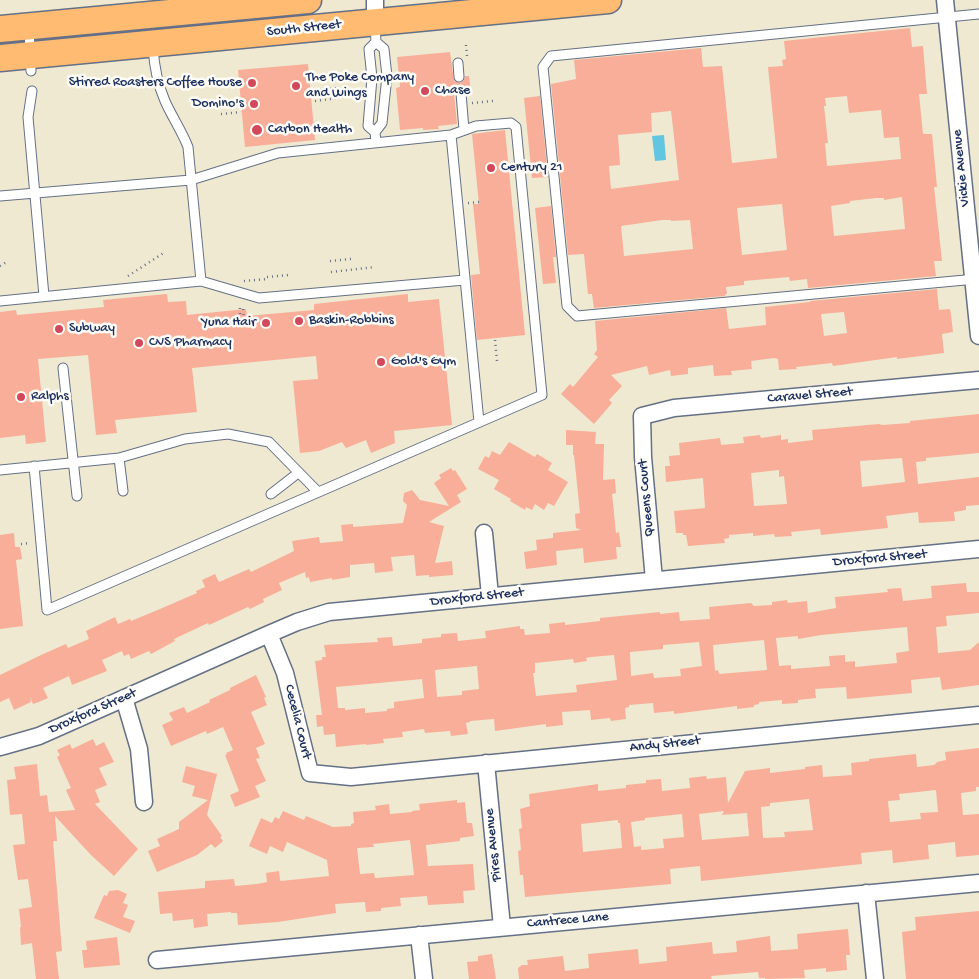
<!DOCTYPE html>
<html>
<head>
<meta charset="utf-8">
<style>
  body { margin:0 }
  canvas { display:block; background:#eee9d0 }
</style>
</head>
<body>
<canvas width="979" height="979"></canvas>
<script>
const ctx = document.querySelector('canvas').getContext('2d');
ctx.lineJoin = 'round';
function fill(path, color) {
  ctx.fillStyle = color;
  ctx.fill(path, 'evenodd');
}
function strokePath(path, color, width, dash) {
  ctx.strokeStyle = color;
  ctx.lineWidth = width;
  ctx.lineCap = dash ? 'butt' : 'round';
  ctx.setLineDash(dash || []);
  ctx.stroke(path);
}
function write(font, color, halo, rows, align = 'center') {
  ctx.font = font + ' "Gochi Hand",sans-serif';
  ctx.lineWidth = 5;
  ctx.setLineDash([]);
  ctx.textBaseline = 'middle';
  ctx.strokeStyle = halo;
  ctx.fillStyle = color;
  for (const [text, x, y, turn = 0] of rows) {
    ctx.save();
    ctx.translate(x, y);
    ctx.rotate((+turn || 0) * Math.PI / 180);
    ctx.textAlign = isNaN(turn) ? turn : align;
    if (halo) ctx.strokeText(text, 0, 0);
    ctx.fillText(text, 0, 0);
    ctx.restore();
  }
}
const water = new Path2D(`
  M664 135 666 160 655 161 652 136Z`);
const building = new Path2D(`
  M910 28 912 47 923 46 927 94H919L923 134H932L937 187H934L942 261H934L936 276 808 288 807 279 790 281 789 277 744 281V285L726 287 727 294H725V296L594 308 592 294H588L584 254 568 255 552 94 551 84 576 79 574 60 701 48 703 67 722 66 732 163 777 158 768 67 783 66 782 60 786 59 784 41ZM847 96 849 113 881 110 884 138 899 137 901 159 827 166 825 143H828L824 106H826L825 98ZM671 111 679 180 611 189 609 166 620 165 618 135 652 132 651 113ZM902 197 905 229 834 236 831 206 850 203V201L876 198H884V200ZM782 204 787 250 742 255 737 208ZM662 220H671V221L690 220 693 249 624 256 621 226Z
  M450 52 454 81 460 83 464 80 465 76H469L471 92H467L464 88 460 87 457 88 454 93 457 124 438 126 439 129 423 130V128L400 130 396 88 400 87 397 57Z
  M308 64 315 140 245 147 238 70Z
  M540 96 548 177 532 178 524 98Z
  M505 130 525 335 477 340 471 275 480 274 473 204H479L472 134Z
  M551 206 556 257H553L556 283 543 284 535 208Z
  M937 289 939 310 950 309 951 315 953 332 942 334 944 353 897 359V357L833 366 832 363 796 367 797 369 779 370 778 359 774 358 751 361 752 369 731 371 732 375 714 376 713 365 688 368V374L671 376 670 370 649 375 647 366 611 375 622 386 609 400 612 403 594 424 561 394 570 384 573 387 598 357 594 354 597 350 595 321 726 308 729 329 766 325 765 307 810 302V301ZM844 312 847 333 824 336 821 314Z
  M167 294 168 302 186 301 187 315 246 309 247 316 314 310V304L408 294V302L439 299 452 425 394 431 395 443 371 453 366 440 346 448 342 442 319 451 300 453 293 381 318 379 316 356 192 368 197 412 115 420 117 433 96 435 88 355 38 359 46 442 26 444 25 435 0 438V312L16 310 17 315 104 307 103 300Z
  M979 414V453L926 458V461L916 462 918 484 979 477V505L966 506V510L954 512 955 521 919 523 918 512 886 516 888 528 821 535 820 529 791 532 792 536 775 537 774 534 753 536V533L729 535V538L724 539 725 543 688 546 686 535H683V533H676L674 511 705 508 703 478 666 482 665 466H670L669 456 680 455 679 443 720 438 721 445 744 443 743 437 760 435 761 438 781 435V440L788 439V443L813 440 812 430 879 424 882 425 910 423V421ZM902 458 905 482 862 487 860 461ZM779 470V477L784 476 787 504 754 506 751 473Z
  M566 430 596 432 595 444H604L603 480 615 479 616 493 612 494 616 533 619 532 621 547H616L617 559 584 563 583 548 556 551 557 565 526 569 524 552 537 550 536 540 553 538V533L581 530 576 528 575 514 580 513 574 455H573V445H566Z
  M509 442 535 457 537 454 552 463 548 470 568 482 554 506 548 503 544 510 535 504 532 510 526 507 525 510 510 501 511 499 494 489 499 480 478 469 485 456 489 458 492 451 500 455Z
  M451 468 453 471 455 470 467 489 457 495 461 502 429 522 444 526 435 563 452 561 453 575 429 577V575L416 576 414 555 391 557 393 571 375 573 374 563 350 565V577L332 580V578L310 582 309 577 306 578 305 572 279 583 282 590 263 599 264 602 250 609 248 607 209 625 208 623 174 639 175 641 151 654 149 651 131 659 129 654 124 656 122 651 102 660 107 671 72 685 69 676 43 688 48 698 39 702 33 704 30 697 31 702 14 710 9 698 0 702V675L41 655 66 644 68 648 89 639 86 631 115 617 118 624 130 619 131 621 160 609 197 593 196 591 205 587 202 580 215 574 219 582 249 569 251 572 294 551 292 541 319 537 320 543 343 541 341 525 353 524V527L403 523 407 505 403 501 404 493 412 490 420 500 449 506 434 483 441 478 439 475Z
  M14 533 15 547H20L22 559 16 560 23 626 0 629V535Z
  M966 583 967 592H979V613L946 616 947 626 936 627 938 653 970 650 979 642V685L942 690 940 677 911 680 912 693 847 699 846 687 815 689 816 698 798 700V703L782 704V700L759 702V704L754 705V707L737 709V706L674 714V711L654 713 653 703 629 705V707L625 708 626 719 611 721 610 718 591 720 590 710 562 712 563 725 546 727V724L495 731 494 719 470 721V722L466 723 468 734 451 736 450 731 425 733 424 729 402 732 403 737 383 739 384 743 366 745V744L336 747 335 734 324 735 323 726 317 727 316 715H322L315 661 322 660V657H326L324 645 378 642 377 638 392 637 393 646 422 643V639L441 637V634L457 633 458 641 486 638 485 631 520 626V629H524L525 635 550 633 549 624 565 622V625L600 621V618L660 612V614L679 612 680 621 710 619 709 607 751 603 754 606 772 605V602L787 600 788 603 807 601 808 613 836 608 835 597 888 592 887 589 901 588 903 601 932 598 931 586ZM907 627 909 651 896 653 897 663 855 667V661L845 662V655L829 656 830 666 791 669V665L779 666 776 638 798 636V639L821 635ZM764 640 767 670 719 674 718 670 715 671 713 645ZM699 642 702 666 680 669 681 676 654 678 653 673 631 676 630 652 663 649V645ZM614 655 617 680 576 685 577 692 536 696 533 673H535V663L573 659 574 663 587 661 586 658 591 657ZM477 666 479 689 462 691V695L437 697 435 670ZM422 679 424 698 394 702V708L387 709V711L365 713V708L345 710V708H338L336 687Z
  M256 675 266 697 264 698 267 705 251 712 265 744 256 748 260 758 256 759 266 781 255 786 260 797 235 807 230 795 239 791 225 755H227L226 753 233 750 223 727 207 734 206 731 171 746 162 725 173 720 169 713 184 707 187 713 210 702 209 700 230 690V688Z
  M93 739 96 746 104 742 114 762 99 768 107 785 95 790 100 802 95 804 138 849 114 876 91 855 55 816 57 841H53L62 951 56 952 59 979H36L32 943 21 945 20 927H21L19 909 32 907 28 879 18 880 13 845 25 844 22 814 10 815 7 780 16 779 14 767 37 764 40 796 47 795 49 812 75 810 66 790 71 788 57 757 60 755 57 750 70 744 72 749Z
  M979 748V787H976V791L961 793 963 815 979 814V855L956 857 955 842 928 845 929 859 893 863 892 850 861 853 862 864 701 881 700 866 670 869 671 884 525 897 523 875H520L518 851 521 850 519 829 522 828 520 809 530 806 529 794 598 784V791L626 788V785L646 783V780L661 779 662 791 690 788 689 778 706 776 707 779 726 777 728 803 745 771 770 768V773L805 769V767L822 765 823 777 852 775 851 763 869 761V759L916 754 917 767 934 765 937 762 946 760 945 752ZM936 790 938 812 920 813 921 819 890 822 888 801 900 800 899 794ZM809 799 813 830 784 832 785 837 763 838 761 807 770 806V803ZM724 811 722 815 747 813 749 836 702 840 699 814ZM682 814 684 837 663 839 664 848 641 850V846L634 847 631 822 645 820V818ZM618 820V823H620L622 848 583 852 581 824Z
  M186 766 217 774 207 815 222 836 220 837 223 841 215 848 211 844 197 855 157 872 148 851 160 846 157 839 179 829V822L208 800 192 796 195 786 182 782Z
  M457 800V803L465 802 467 823H472L474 836 460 838V841L426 845 428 866 473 864 475 890 463 891 464 903 428 905 427 896 400 898 401 906 381 908V911L366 912 365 902 335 904 336 913 278 922 238 925 237 913H231V912L207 914 208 926 194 928 193 919 173 921 172 913 160 914 158 892 205 888V881L234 879 235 886 257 884 267 882 266 873 279 871 280 880 281 881 329 876 327 860 287 842 283 852 270 846 267 854 249 846 261 818 272 823 275 817 279 819 283 811 304 820 306 816 333 827 351 826V824L354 823 353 812 376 810 375 806 389 804 390 814 412 812V811L420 810 419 804ZM410 840 414 875 375 878 374 873 360 874 357 848 374 847 373 844Z
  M118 890 127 894 123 903 128 905 123 917 135 921 130 933 94 918 104 895 107 896 109 891Z
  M979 911V979H906L902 932 916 930 915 917Z
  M848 929 850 955H846L847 970 826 972V968L804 970 805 978 765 979V978H759L758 972 711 976 712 979H519L518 968 522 965H528L527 960 563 956 565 971 589 968 588 954 638 949 639 964 667 961 666 947 712 942 713 954 737 952 736 941 770 936 771 951 798 949 797 934Z
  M117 937 120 965 84 968 82 950H87L86 941Z
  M492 954 496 979H469L467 962 478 961V956Z`);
const path = new Path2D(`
  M466 45 467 56
  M310 91 338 88
  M315 101 338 98
  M472 103 493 101
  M221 114 241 112
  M468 203 479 202
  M330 261 351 259
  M0 266 8 261
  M331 272 375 267
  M128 276 165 252
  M267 277 289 275
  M244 281 267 279
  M240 314V308H243L244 320
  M495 340 497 361
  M21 544 30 543`);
const lane = new Path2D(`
  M375 25 376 42 369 49 372 78 368 126 375 132 376 142
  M29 29 31 71
  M153 47C154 64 158 85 165 101 172 117 182 131 188 147L201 281
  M458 63 459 77
  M32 91 28 117 44 296
  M461 93 464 130
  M375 132 382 123 387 76 384 49 376 42
  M451 135 479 422
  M0 196 191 180 278 153 451 135 476 126 511 123 516 127 542 395 47 610 34 466
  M976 279 577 316 567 306 543 67 551 56 979 14
  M0 301 201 281 259 298 465 280
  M63 368 77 496
  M119 458 123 491
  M0 470 119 458 185 439 228 434 269 442 318 492
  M271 494 298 473`);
const street = new Path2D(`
  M375 0V22
  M945 0 979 336
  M484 533 490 596
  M654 580 643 457 642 416 674 408 979 380
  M269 634 285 673 310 773 351 777 979 715
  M124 698 139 749 144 802
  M0 747 39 736 269 634 297 622 329 612 979 549
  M486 763 502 927
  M866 893 875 979
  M419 935 424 979
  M157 960 979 883`);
const primary = new Path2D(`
  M0 29 308 0
  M0 58 608 0`);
const markers = [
  [252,83,5,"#d1495b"],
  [296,86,5,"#d1495b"],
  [425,91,5,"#d1495b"],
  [254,104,5,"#d1495b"],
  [257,130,6,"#d1495b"],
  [491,168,5,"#d1495b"],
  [299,321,5,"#d1495b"],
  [266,323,5,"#d1495b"],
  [59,329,5,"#d1495b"],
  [139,343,5,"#d1495b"],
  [381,362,5,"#d1495b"],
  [21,397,5,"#d1495b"]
];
const streetNames = [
  ["South Street",304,29,-6],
  ["Vickie Avenue",962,168,-96],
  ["Caravel Street",810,396,-5],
  ["Queens Court",647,498,-95],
  ["Droxford Street",880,559,-5],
  ["Droxford Street",477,598,-6],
  ["Droxford Street",93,712,-24],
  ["Cecelia Court",297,722,76],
  ["Andy Street",665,745,-6],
  ["Pires Avenue",494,845,-96],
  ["Cantrece Lane",568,921,-5]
];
const poiNames = [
  ["The Poke Company",306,78],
  ["and Wings",306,94],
  ["Stirred Roasters Coffee House",242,83,"right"],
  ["Chase",435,91],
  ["Domino's",244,104,"right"],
  ["Carbon Health",268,130],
  ["Century 21",501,168],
  ["Baskin-Robbins",309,321],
  ["Yuna Hair",256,323,"right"],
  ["Subway",69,329],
  ["CVS Pharmacy",149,343],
  ["Gold's Gym",391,362],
  ["Ralphs",31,397]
];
fill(water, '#63c6e1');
fill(building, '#f9ae99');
strokePath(lane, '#657086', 11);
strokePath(street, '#657086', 19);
strokePath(primary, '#657086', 29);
strokePath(path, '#657086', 2.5, [1, 4]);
strokePath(lane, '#fff', 9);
strokePath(street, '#fff', 16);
strokePath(primary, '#ffbb71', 26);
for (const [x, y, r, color] of markers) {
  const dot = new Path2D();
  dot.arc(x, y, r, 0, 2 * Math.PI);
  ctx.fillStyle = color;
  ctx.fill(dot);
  strokePath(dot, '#fdfcf7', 2);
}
write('14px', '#1b2f5e', '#fdfcf7', streetNames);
write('14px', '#1b2f5e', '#fdfcf7', poiNames, 'left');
</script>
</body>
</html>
